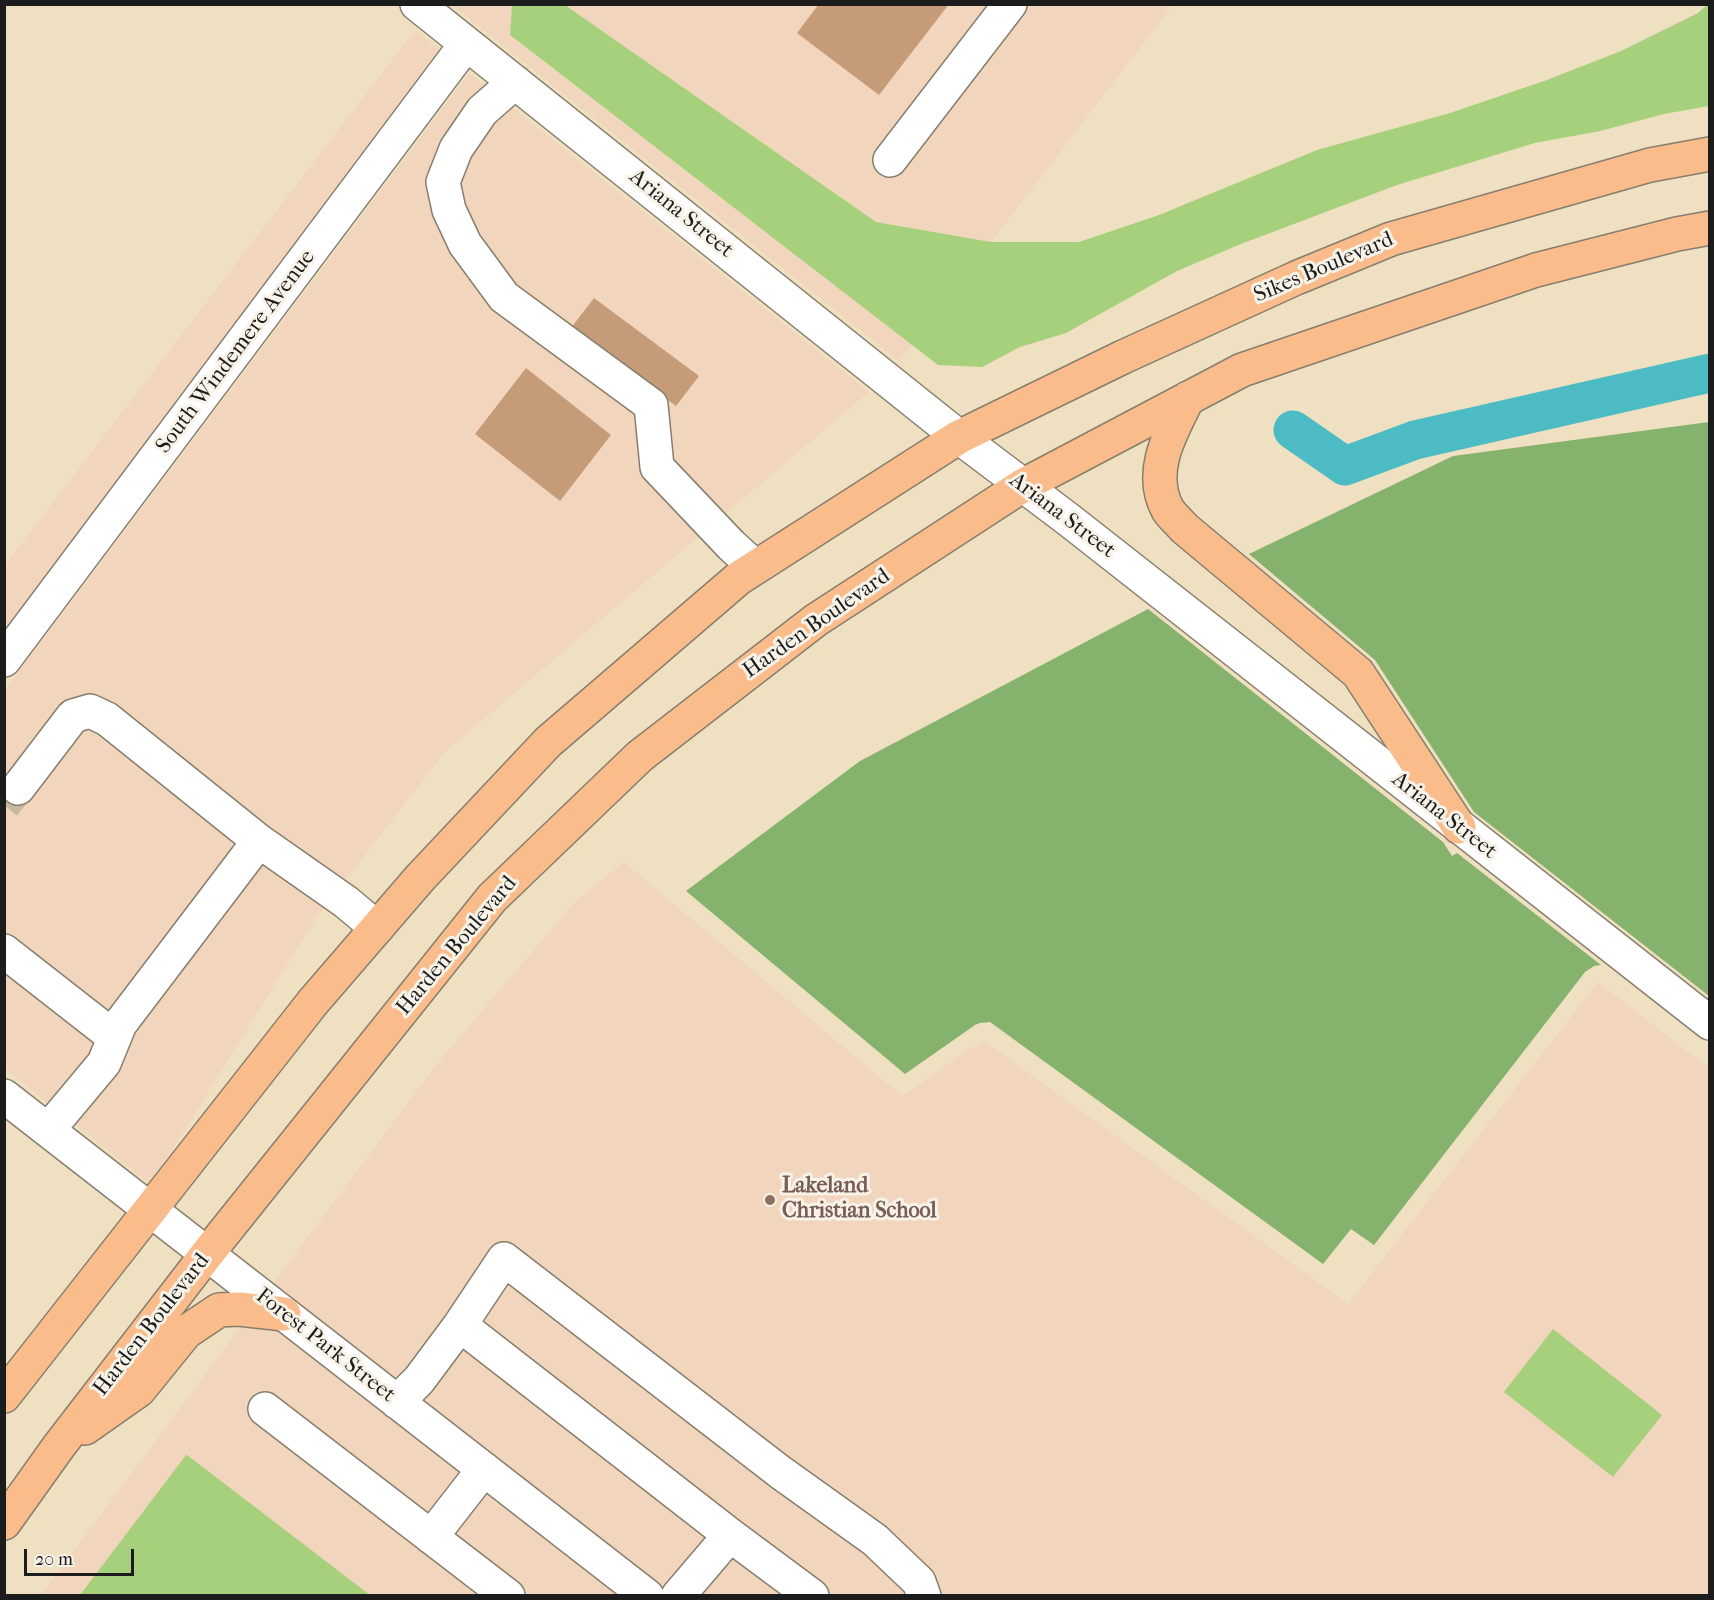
<!DOCTYPE html>
<html>
<head>
<meta charset="utf-8">
<style>
  body { margin:0 }
  #map { position:relative; width:1714px; height:1600px; overflow:hidden; background:#efe0c1; font-family:"IM FELL French Canon",serif }
  canvas { display:block }
  .frame { position:absolute; inset:0; border:6px solid #1c1c1c; pointer-events:none }
  .scale { position:absolute; left:24px; top:1549px; width:110px; height:27px; box-sizing:border-box; border:3px solid #1c1c1c; border-top:0; padding-left:8px; font-size:18px; line-height:21px; white-space:nowrap; color:#1c1c1c; -webkit-text-stroke:4px #f7f3e8; paint-order:stroke }
</style>
</head>
<body>
<div id="map">
<canvas width="1714" height="1600"></canvas>
<div class="frame"></div>
<div class="scale">20 m</div>
</div>
<script>
const ctx = document.querySelector('canvas').getContext('2d');
ctx.lineJoin = 'round';
function fill(path, color) {
  ctx.fillStyle = color;
  ctx.fill(path, 'evenodd');
}
function strokePath(path, color, width, dash) {
  ctx.strokeStyle = color;
  ctx.lineWidth = width;
  ctx.lineCap = dash ? 'butt' : 'round';
  ctx.setLineDash(dash || []);
  ctx.stroke(path);
}
function write(font, color, halo, rows, align = 'center') {
  ctx.font = font + ' "IM FELL French Canon",serif';
  ctx.lineWidth = 6;
  ctx.setLineDash([]);
  ctx.textBaseline = 'middle';
  ctx.strokeStyle = halo;
  ctx.fillStyle = color;
  for (const [text, x, y, turn = 0] of rows) {
    ctx.save();
    ctx.translate(x, y);
    ctx.rotate((+turn || 0) * Math.PI / 180);
    ctx.textAlign = isNaN(turn) ? turn : align;
    if (halo) ctx.strokeText(text, 0, 0);
    ctx.fillText(text, 0, 0);
    ctx.restore();
  }
}
const built = new Path2D(`
  M452 5H512L510 36 912 344 899 361Z
  M565 5H1173L991 242 877 222Z
  M415 30 439 49 5 628V565Z
  M469 73 869 392 445 752 316 918 171 1152 148 1182 5 1069 4 691Z
  M624 862 902 1096 983 1040 1348 1304 1598 982 1709 1068V1595L40 1596 436 1065 573 904Z`);
const green = new Path2D(`
  M1708 4 1710 5 1709 106 1664 114 1600 131 1535 143 1397 185 1241 244 1177 271 1066 333 1020 347 982 367 938 365 510 35 512 5H565L876 222 991 242H1079L1159 215 1317 150 1450 113 1547 80 1621 51 1698 13Z
  M1553 1329 1662 1415 1613 1477 1504 1392Z
  M186 1455H187L370 1595H80Z`);
const forest = new Path2D(`
  M1709 422H1710L1709 996 1474 812 1375 660 1249 554 1453 456Z
  M1148 609 1443 842 1452 856 1457 853 1601 965 1594 966 1585 972 1374 1245 1351 1229 1323 1264 990 1022 980 1023 975 1025 905 1074 686 891 860 761Z`);
const canal = new Path2D(`
  M1293 430 1345 466 1415 440 1710 373`);
const building = new Path2D(`
  M819 4H949L879 95 797 33Z
  M594 298 699 376 676 406 571 328Z
  M526 368 611 435 560 501 475 434Z`);
const minorTunnel = new Path2D(`
  M4 805 18 788`);
const minor = new Path2D(`
  M417 4 959 437 1069 520 1710 1023
  M515 82 482 111 456 149 443 182 449 210 465 244 504 297 651 405 657 467 731 545 755 567
  M890 160 1010 4
  M4 660 466 44
  M18 788 73 716 90 711 107 719 259 841
  M4 951 114 1037
  M4 1096 647 1596
  M48 1130 104 1063 120 1024 259 841 346 902 377 928
  M460 1325 504 1259 780 1472 875 1540 919 1582 924 1596
  M397 1402 419 1380 460 1325 730 1535 678 1596
  M265 1409 508 1596
  M730 1535 812 1596
  M431 1537 484 1469`);
const major = new Path2D(`
  M1188 398C1171 432 1147 472 1168 510 1172 516 1179 522 1184 528L1358 673 1459 827
  M4 1396 313 1002 420 878 548 742 739 578 959 437 1123 357 1296 278 1391 239 1650 165 1710 154
  M85 1428 139 1390 186 1332 219 1310 239 1309 284 1314
  M4 1523 59 1446 207 1254 492 898 640 756 816 620 1022 486 1242 370 1536 270 1677 234 1710 228`);
const markers = [
  [770,1200,6,"#8d6e63"]
];
const streetNames = [
  ["Ariana Street",681,214,39],
  ["Sikes Boulevard",1324,268,-23],
  ["South Windemere Avenue",236,352,-53],
  ["Ariana Street",1062,516,37],
  ["Harden Boulevard",817,624,-35],
  ["Ariana Street",1444,816,38],
  ["Harden Boulevard",457,946,-50],
  ["Harden Boulevard",152,1325,-52],
  ["Forest Park Street",325,1346,38]
];
const educationNames = [
  ["Lakeland",782,1187],
  ["Christian School",782,1212]
];
fill(built, '#f2d5bd');
fill(green, '#a7d07c');
fill(forest, '#85b26c');
strokePath(canal, '#4dbbc3', 39);
fill(building, '#c59b78');
strokePath(minorTunnel, '#c5b9a0', 33, [33, 16]);
strokePath(minor, '#867e6e', 36);
strokePath(major, '#867e6e', 36);
strokePath(minor, '#fff', 33);
strokePath(major, '#fabc8b', 33);
for (const [x, y, r, color] of markers) {
  const dot = new Path2D();
  dot.arc(x, y, r, 0, 2 * Math.PI);
  ctx.fillStyle = color;
  ctx.fill(dot);
  strokePath(dot, '#f7f3e8', 2);
}
write('22px', '#1c1c1c', '#f7f3e8', streetNames);
write('bold 22px', '#785e54', '#f7f3e8', educationNames, 'left');
</script>
</body>
</html>
